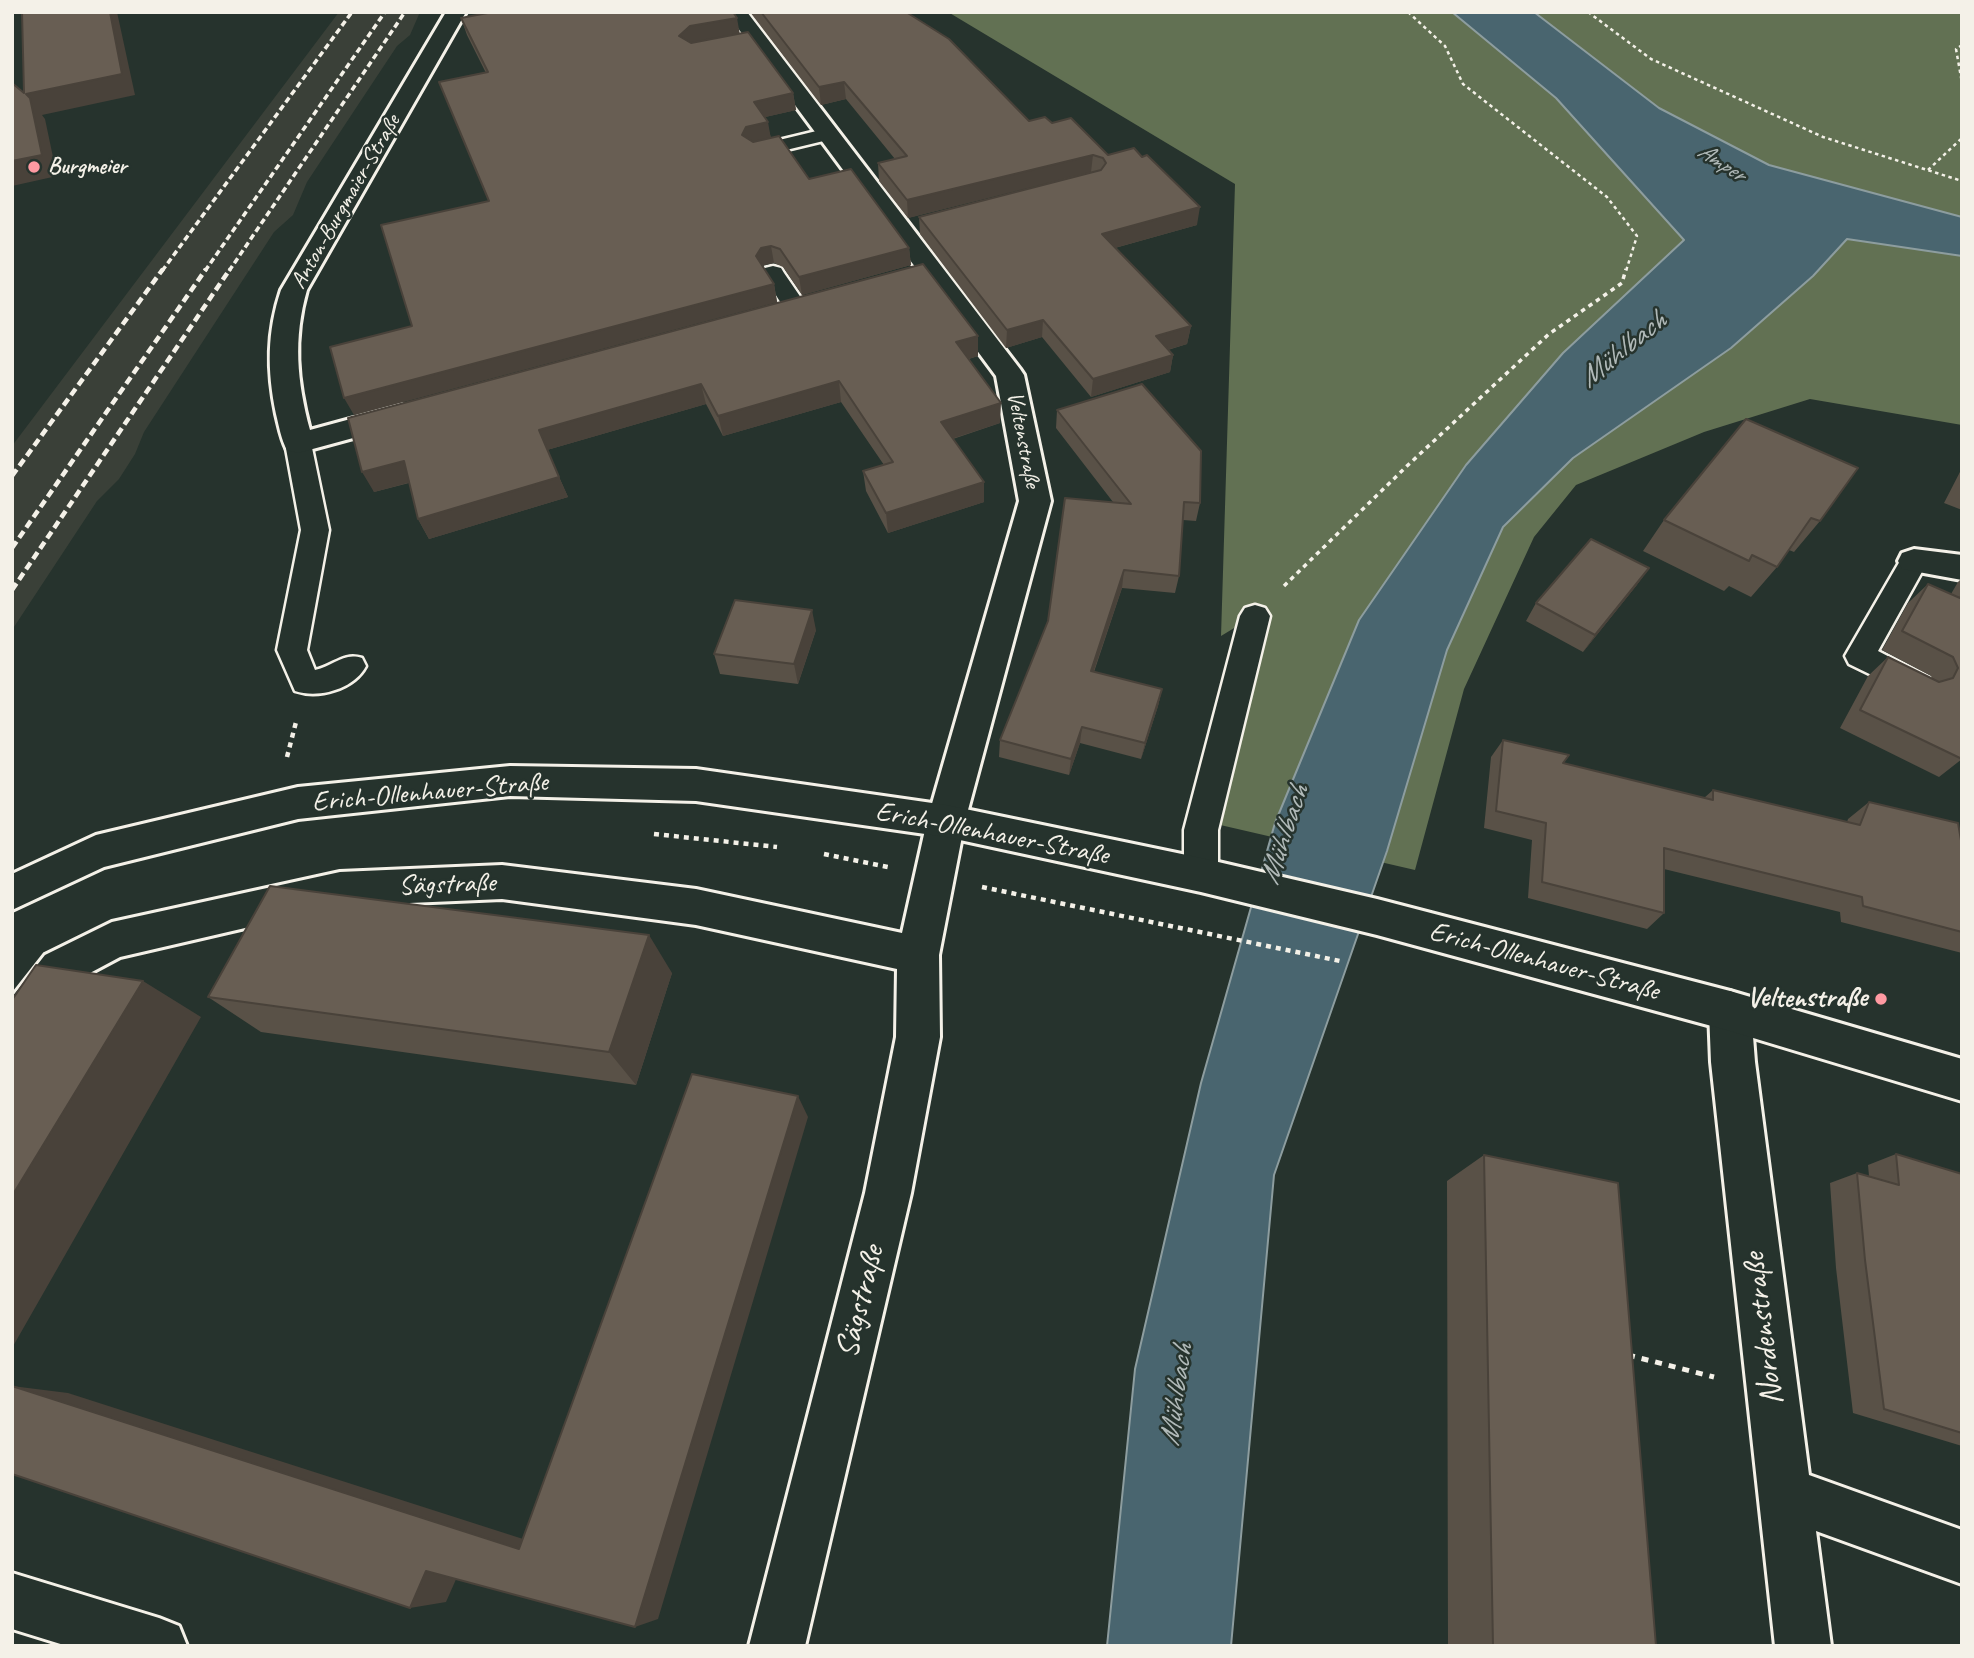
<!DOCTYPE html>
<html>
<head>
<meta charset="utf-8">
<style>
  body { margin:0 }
  #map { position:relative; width:1974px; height:1658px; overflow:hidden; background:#26332d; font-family:Caveat,sans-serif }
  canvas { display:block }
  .frame { position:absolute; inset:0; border:14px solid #f4f1e8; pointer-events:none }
</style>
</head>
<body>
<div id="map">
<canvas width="1974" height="1658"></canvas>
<div class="frame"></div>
</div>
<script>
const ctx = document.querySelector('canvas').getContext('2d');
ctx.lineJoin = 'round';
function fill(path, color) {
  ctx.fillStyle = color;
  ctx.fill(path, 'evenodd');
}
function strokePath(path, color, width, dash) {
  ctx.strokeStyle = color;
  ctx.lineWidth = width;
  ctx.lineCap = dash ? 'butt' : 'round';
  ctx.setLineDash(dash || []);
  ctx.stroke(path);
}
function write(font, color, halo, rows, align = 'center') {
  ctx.font = font + ' Caveat,sans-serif';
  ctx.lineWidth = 5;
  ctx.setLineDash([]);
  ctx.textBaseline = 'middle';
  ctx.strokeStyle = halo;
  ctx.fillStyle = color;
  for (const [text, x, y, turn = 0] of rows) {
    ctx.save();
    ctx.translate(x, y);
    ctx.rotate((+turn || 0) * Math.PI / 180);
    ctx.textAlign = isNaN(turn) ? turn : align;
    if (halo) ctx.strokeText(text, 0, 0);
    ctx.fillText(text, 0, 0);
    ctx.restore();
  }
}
const built = new Path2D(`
  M339 12H420L410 35 397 46 307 182 293 215 274 232 144 432 135 454 119 479 97 501 12 630V446Z`);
const green = new Path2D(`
  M948 12H1452L1556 98 1684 240 1563 353 1466 465 1359 620 1447 650 1503 527 1573 458 1731 348 1813 276 1847 239 1962 256V425L1810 399 1704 432 1576 485 1534 537 1464 689 1415 870 1216 824 1254 616 1221 636 1235 184Z
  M1534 12H1962V217L1769 165 1659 108Z`);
const water = new Path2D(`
  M1452 12H1534L1659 108 1769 165 1962 217V256L1847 239 1813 276 1731 348 1573 458 1503 527 1447 650 1387 851 1274 1175 1231 1646H1107L1135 1369 1201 1083 1275 823 1359 620 1466 465 1563 353 1684 240 1556 98Z`);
const pathFar3 = new Path2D(`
  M1408 12 1445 46 1463 84 1607 197 1637 236 1626 271
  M1588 12 1651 59 1823 137 1962 181
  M1962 45 1956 49 1962 83
  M1928 170 1962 138`);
const pathFar2 = new Path2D(`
  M1284 586 1408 465 1549 334 1622 283 1626 269`);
const pathFar1 = new Path2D(`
  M287 757 296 722
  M654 834 777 847
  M824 854 888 867
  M982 887 1340 961`);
const path = new Path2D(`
  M1628 1355 1714 1377`);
const service = new Path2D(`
  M829 128 836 130 839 134 836 138 757 157 750 155 747 151 750 147Z
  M773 266 781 268 784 273 808 308 804 313H788L784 308 762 273 765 268Z
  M298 434 307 437 311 443 329 530 307 650 315 670C334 666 343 652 362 658L366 666C354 689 319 699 295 691L277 650 301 530 285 443 289 437Z
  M1914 551 1924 554 1928 561 1878 651 1930 678 1934 686 1930 694 1919 698 1849 664 1845 656 1904 554Z
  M1255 605 1265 608 1270 616 1218 830V875L1213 886 1201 890 1189 886 1184 875V830L1240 616 1245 608Z`);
const minor = new Path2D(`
  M446 12H466L307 290C293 339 297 381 310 430L402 405 412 408 417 415 412 422 298 453 287 450C281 439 279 426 276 414 267 370 267 332 281 290Z
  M726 12H747L1020 369 1024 375 1051 501 965 821 939 955 940 1037 911 1193 805 1646H749L865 1193 896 1037 897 969 696 925 502 899 340 906 120 957 75 981 27 1045 12 1051V997L45 955 112 922 340 872 502 865 696 889 902 933 927 821 1019 501 996 376Z
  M1914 549 1962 555V580L1902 569 1898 561 1902 553Z
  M1730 991 1745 997 1751 1011 1755 1062 1809 1475 1962 1530V1584L1816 1531 1831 1646H1775L1711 1062 1709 1011 1715 997Z
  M12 1573 159 1618 179 1626 187 1646H67L12 1629Z`);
const tertiary = new Path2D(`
  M510 766 696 769 946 805 1201 858 1377 899 1730 991 1962 1059V1101L1730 1031 1377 935 1201 892 946 837 696 801 510 796 298 819 104 867 12 910V874L96 835 298 787Z`);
const railFar1 = new Path2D(`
  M162 271 352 12
  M205 271 385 12
  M229 271 405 12`);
const rail = new Path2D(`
  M12 476 163 269
  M12 548 206 269
  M12 590 230 269`);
const wall = new Path2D(`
  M750 12H906L1029 121 1052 123 1108 155 1197 225 1115 248 1191 326 1187 344 1168 350 1173 355 1170 372 1091 397 1042 337 1006 348 920 234 919 217 1067 178 908 218 879 181 878 163 895 159 846 99 821 105Z
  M461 18 740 34 793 93 796 110 765 117 771 138 809 179 909 248 911 265 802 295 783 267 774 263 764 265 763 267 774 284 777 302 354 415 412 326 489 201 439 82 486 73 467 35Z
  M978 336V356L969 359 1000 423 953 439 984 482V502L888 533 866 491 863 471 884 465 841 402 723 436 706 404 547 450 568 497 429 539 418 519 409 483 374 492 348 418Z
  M1057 410 1200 503 1196 521 1183 520 1179 576 1175 593 1122 588 1094 672 1162 689 1158 706 1141 759 1080 743 1069 775 999 757 1000 740 1113 502 1056 428Z
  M1858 468 1820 521 1794 552 1789 550 1777 567 1751 597 1729 586 1724 591 1643 551 1664 520Z
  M1962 468V510L1944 503Z
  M1649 568 1636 586 1583 652 1526 621 1536 603Z
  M1962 578V759L1939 777 1840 728 1868 676 1888 657 1932 678 1931 676 1882 650 1908 603 1928 584 1951 594 1958 582Z
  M816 630 798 684 720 674 714 654Z
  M1503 740 1563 763 1704 798 1713 790 1847 822 1848 819 1869 802 1962 846V953L1841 922 1840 912 1664 869V913L1647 929 1528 898 1532 840 1484 828 1491 757Z
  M672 973 636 1085 261 1032 208 997Z
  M1896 1154 1962 1174V1446L1853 1413 1836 1268 1830 1183 1857 1173 1869 1176 1868 1165Z
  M1484 1155 1656 1646H1448L1447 1181Z`);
const shadedWall = new Path2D(`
  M110 12H117L135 95 42 115 45 119 57 176 12 186V161L26 94Z
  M737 18 740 35 683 53 679 36 690 26Z
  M844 82 846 99 821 105 819 87Z
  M793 93 796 110 757 119 754 102Z
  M768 122 771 139 749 144 742 135 746 127Z
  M1093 155 1091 172 908 218 907 200Z
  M1200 207 1197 225 1100 252 1102 234Z
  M771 246 774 263 764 265 760 274 756 256 761 248Z
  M909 248 911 265 802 295 799 277Z
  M774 284 777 302 354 415 344 398Z
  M1043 320 1042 337 1006 348 1007 330Z
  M1191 326 1187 344 1153 354 1156 336Z
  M978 336V356L957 362 956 342Z
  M1173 355 1170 372 1091 397 1093 379Z
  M839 381 841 402 723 436 718 416Z
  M701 384 706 404 547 450 539 430Z
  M1001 403 1000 423 942 442 941 422Z
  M404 461 415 481 374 492 362 472Z
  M559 477 568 497 429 539 418 519Z
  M984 482V502L888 533 886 513Z
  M1649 568 1636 586 1583 652 1595 635Z
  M1124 570 1122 588 1088 688 1091 671Z
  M812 610 816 630 798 684 794 664Z
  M1162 689 1158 706 1141 759 1145 743Z
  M1082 727 1080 743 1069 775 1071 759Z
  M649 935 672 973 636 1085 609 1052Z
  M143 981 201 1017 12 1348V1196Z
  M798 1096 808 1117 658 1619 635 1627Z
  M12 1386 68 1393 548 1547 519 1549Z
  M461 1568 446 1602 410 1608 426 1571Z`);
const building = new Path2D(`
  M22 12H110L122 74 26 94 30 98 42 155 12 161V83L24 93Z
  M493 12H733L737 18 690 26 679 36 691 43 748 32 793 93 754 102 768 122 746 127 742 135 753 142 779 136 809 179 851 169 909 248 799 277 780 249 771 246 761 248 756 256 774 284 344 398 330 347 412 326 381 225 489 201 439 82 488 72 461 18Z
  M761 12H906L949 39 1029 121 1045 117 1052 123 1071 118 1108 155 1134 148 1142 157 1147 155 1200 207 1102 234 1191 326 1156 336 1173 355 1093 379 1043 320 1007 330 919 217 1101 170 1106 163 1103 158 1093 155 907 200 878 163 907 156 844 82 819 87Z
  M923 264 978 336 956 342 1001 403 941 422 984 482 886 513 863 471 893 462 839 381 718 416 701 384 539 430 559 477 418 519 404 461 362 472 348 418Z
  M1142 384 1201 451 1200 503 1184 502 1179 576 1124 570 1091 671 1162 689 1145 743 1082 727 1071 759 1000 740 1048 621 1065 498 1131 504 1057 410Z
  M1746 419 1858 468 1820 521 1811 518 1777 567 1752 555 1749 561 1664 520Z
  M1591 539 1649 568 1595 635 1536 603Z
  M1928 584 1960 598 1962 594V759L1860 710 1888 657 1939 682 1953 678 1958 668 1953 657 1902 631Z
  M735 600 812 610 794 664 714 654Z
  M1503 740 1569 755 1563 763 1713 800V790L1860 825 1869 802 1958 823 1962 846V932L1863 906 1862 897 1664 848V913L1542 882 1546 823 1496 811Z
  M270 886 649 935 609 1052 208 997Z
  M36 965 143 981 12 1196V1000Z
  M692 1074 798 1096 635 1627 426 1571 410 1608 12 1474V1386L519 1549Z
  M1896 1154 1962 1174V1433L1884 1409 1865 1260 1857 1173 1899 1185Z
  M1484 1155 1618 1183 1656 1646H1493Z`);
const markers = [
  [34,167,7,"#ff9aa2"],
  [1881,999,7,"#ff9aa2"]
];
const farPoinames = [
  ["Burgmeier",48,167]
];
const farStreetnames = [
  ["Anton-Burgmaier-Straße",346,202,-60],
  ["Veltenstraße",1023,440,79]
];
const farWaternames = [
  ["Amper",1721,163,33]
];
const streetNames = [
  ["Erich-Ollenhauer-Straße",430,793,-5],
  ["Erich-Ollenhauer-Straße",992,834,11],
  ["Sägstraße",447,885,-2],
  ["Erich-Ollenhauer-Straße",1544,962,15]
];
const poiNames = [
  ["Veltenstraße",1867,999]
];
const waterNames = [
  ["Mühlbach",1623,350,-39],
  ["Mühlbach",1285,835,-72],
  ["Mühlbach",1177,1395,-82]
];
const nearStreetnames = [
  ["Sägstraße",861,1302,-76],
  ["Nordenstraße",1764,1329,-97]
];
fill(built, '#3a4038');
fill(green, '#627153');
fill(water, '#49656f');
strokePath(water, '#8d9d9f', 2);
strokePath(service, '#f4f1e8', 5);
strokePath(minor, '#f4f1e8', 6);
strokePath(tertiary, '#f4f1e8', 6);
strokePath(pathFar3, '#f4f1e8', 2.5, [3.5, 3.5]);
strokePath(pathFar2, '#f4f1e8', 3.5, [4.5, 4.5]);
strokePath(pathFar1, '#f4f1e8', 4.5, [5, 5]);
strokePath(path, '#f4f1e8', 5, [7, 7]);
fill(service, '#26332d');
fill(minor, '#26332d');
fill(tertiary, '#26332d');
strokePath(railFar1, '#f4f1e8', 3.5, [6, 3.5]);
strokePath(rail, '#f4f1e8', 4.5, [8, 4.5]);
fill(wall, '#595147');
fill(shadedWall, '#49423a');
fill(building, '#685e53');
strokePath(building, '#49423a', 2);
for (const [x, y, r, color] of markers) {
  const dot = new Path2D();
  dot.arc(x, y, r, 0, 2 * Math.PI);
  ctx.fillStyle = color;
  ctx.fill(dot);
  strokePath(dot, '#26332d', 2.5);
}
write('bold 23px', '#f4f1e8', '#26332d', farPoinames, 'left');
write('23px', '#f4f1e8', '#26332d', farStreetnames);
write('italic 24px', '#b0b9b8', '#26332d', farWaternames);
write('28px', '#f4f1e8', '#26332d', streetNames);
write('bold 28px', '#f4f1e8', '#26332d', poiNames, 'right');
write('italic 30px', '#b0b9b8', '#26332d', waterNames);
write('33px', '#f4f1e8', '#26332d', nearStreetnames);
</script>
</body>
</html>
